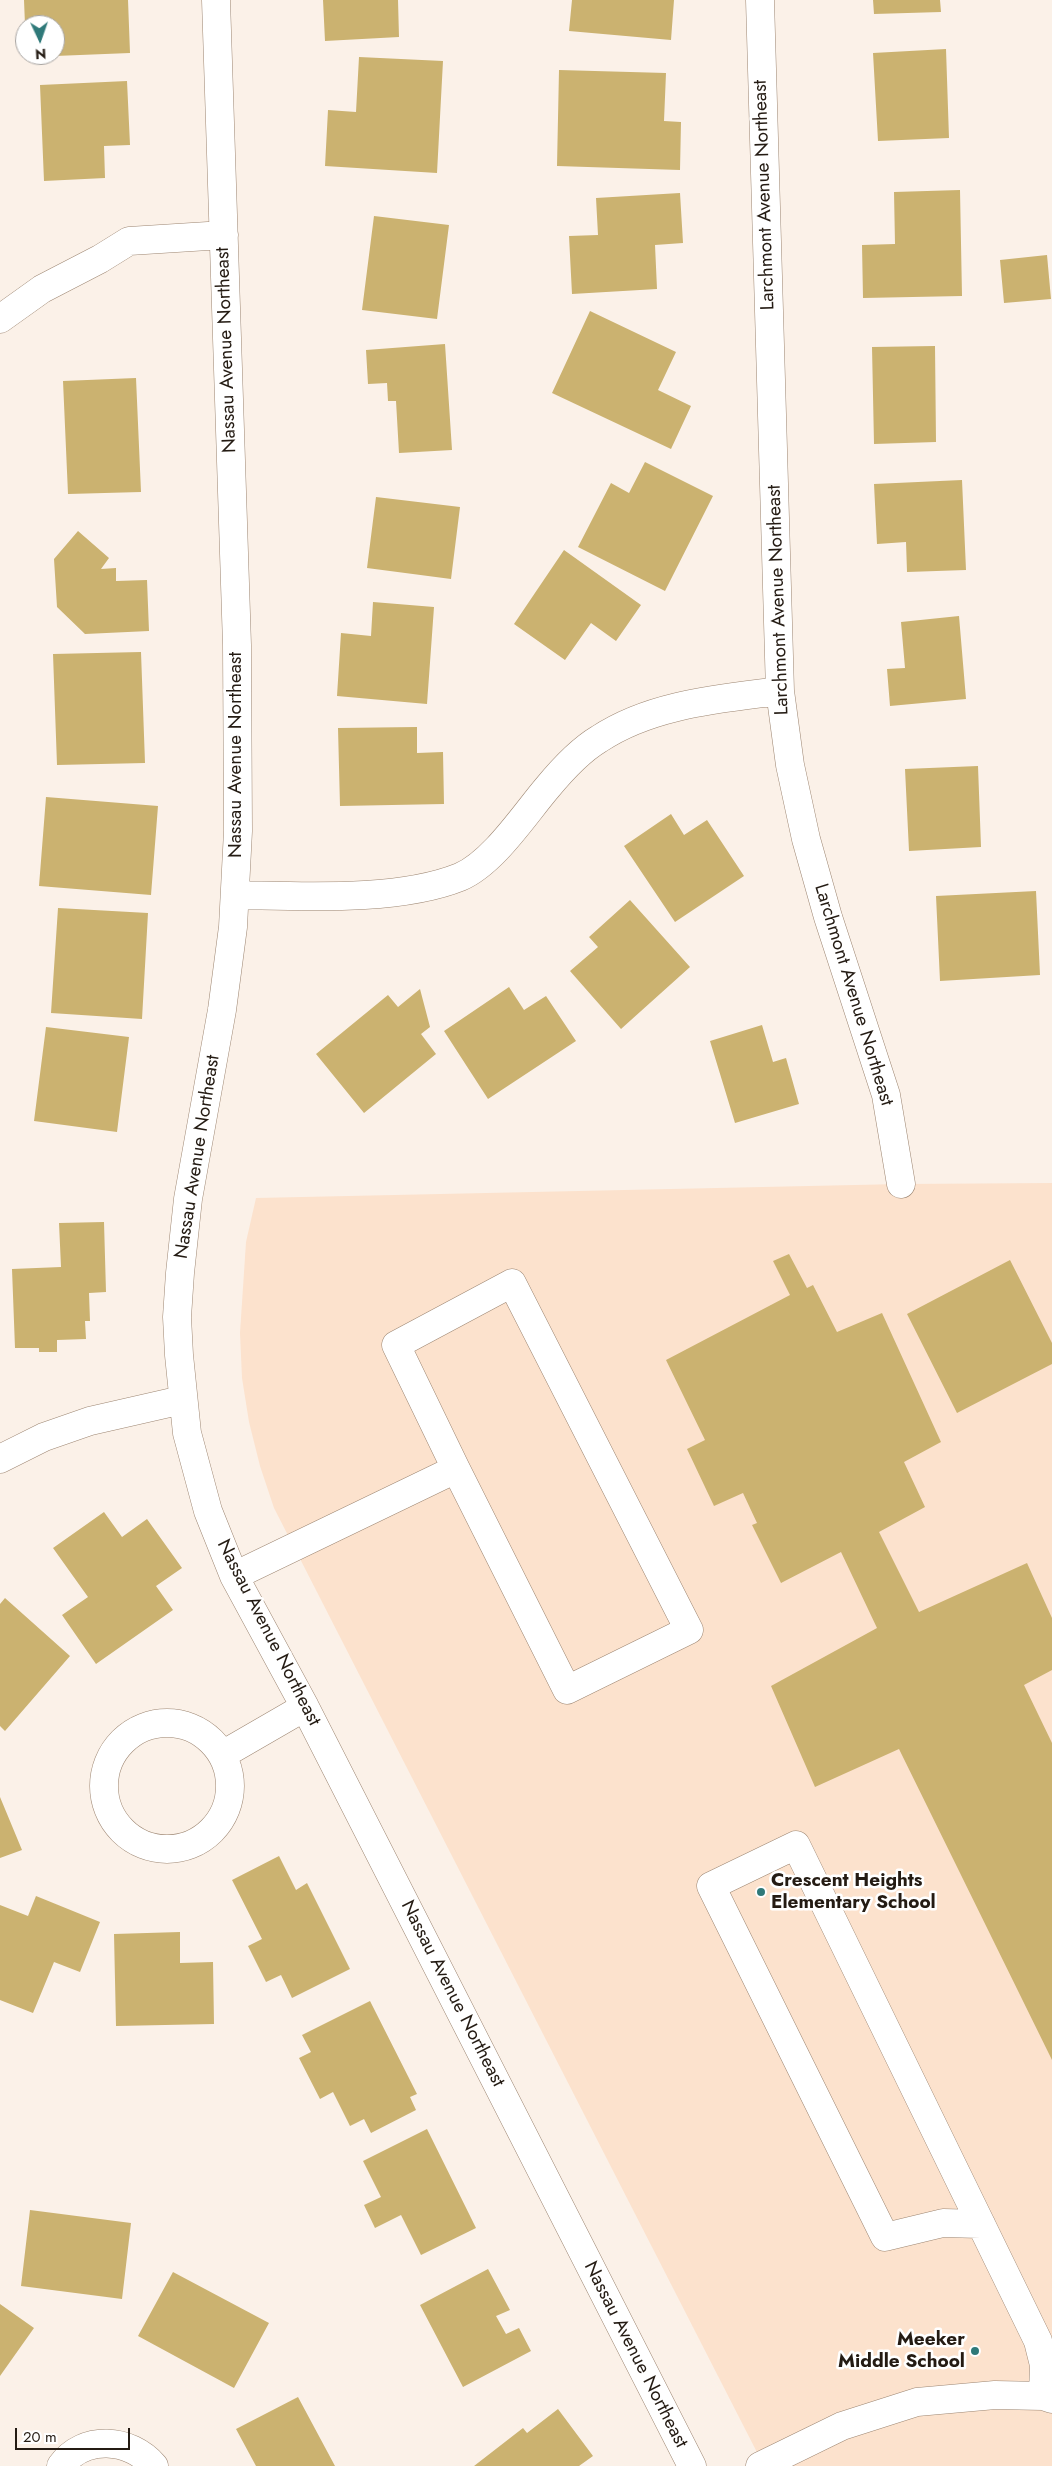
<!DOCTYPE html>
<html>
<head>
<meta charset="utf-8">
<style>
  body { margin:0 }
  #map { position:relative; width:1052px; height:2466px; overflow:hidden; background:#fbf1e8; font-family:Jost,sans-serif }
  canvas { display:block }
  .north { position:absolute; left:15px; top:15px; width:50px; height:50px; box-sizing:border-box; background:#fff; border:1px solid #a7a4a1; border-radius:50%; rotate:177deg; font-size:14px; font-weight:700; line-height:20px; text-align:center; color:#241b13 }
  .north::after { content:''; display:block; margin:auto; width:18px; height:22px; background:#2f7979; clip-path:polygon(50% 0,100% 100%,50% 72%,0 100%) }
  .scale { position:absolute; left:15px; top:2428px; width:115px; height:22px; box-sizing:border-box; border:2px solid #241b13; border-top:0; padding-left:6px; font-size:15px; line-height:18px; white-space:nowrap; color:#241b13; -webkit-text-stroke:4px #fff; paint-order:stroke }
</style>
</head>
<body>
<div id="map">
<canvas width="1052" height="2466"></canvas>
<div class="north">N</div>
<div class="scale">20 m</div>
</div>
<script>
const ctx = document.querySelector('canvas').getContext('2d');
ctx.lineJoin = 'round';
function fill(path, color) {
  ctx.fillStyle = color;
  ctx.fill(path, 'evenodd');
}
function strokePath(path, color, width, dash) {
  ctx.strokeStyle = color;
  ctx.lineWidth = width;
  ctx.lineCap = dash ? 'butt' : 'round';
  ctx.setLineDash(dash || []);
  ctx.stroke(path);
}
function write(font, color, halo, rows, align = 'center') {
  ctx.font = font + ' Jost,sans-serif';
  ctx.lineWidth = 5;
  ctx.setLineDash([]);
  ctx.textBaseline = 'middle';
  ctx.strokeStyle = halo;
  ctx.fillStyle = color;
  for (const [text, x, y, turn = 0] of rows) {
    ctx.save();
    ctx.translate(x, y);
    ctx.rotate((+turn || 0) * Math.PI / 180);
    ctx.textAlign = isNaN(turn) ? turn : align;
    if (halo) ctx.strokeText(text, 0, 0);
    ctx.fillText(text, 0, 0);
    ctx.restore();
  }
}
const built = new Path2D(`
  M1052 1183V2466H764L274 1508 260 1466 249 1422 242 1378 240 1333 246 1242 256 1198 901 1184Z`);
const building = new Path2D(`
  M24 0H128L130 53 55 56V25H25Z
  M323 0H398L399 37 325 41Z
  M572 0H674L671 40 569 31Z
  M873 0H940L941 12 874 14Z
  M946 49 949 138 878 141 873 53Z
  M27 55H45V57H27Z
  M359 57 443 61 437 173 325 166 328 110 356 112Z
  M559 70 666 73 664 121 681 122 680 170 557 166Z
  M127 81 130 145 104 146 105 178 44 181 40 85Z
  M960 190 962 296 863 298 862 245 895 244 894 192Z
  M680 193 683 243 655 245 657 289 572 294 569 236 598 235 596 198Z
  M374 216 449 225 437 319 362 310Z
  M1047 255 1051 299 1004 303 1000 260Z
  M590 311 676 352 658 390 691 406 671 449 552 393Z
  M445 344 452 450 399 453 396 401H388L387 383 368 384 366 350Z
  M935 346 936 442 874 444 872 347Z
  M136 378 141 492 68 494 63 381Z
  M645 462 713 496 665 591 578 547 611 483 629 493Z
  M962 480 966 570 907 572 906 542 877 544 874 484Z
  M376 497 460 507 451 579 367 568Z
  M78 531 109 558 101 569 116 568V581L147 580 149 631 85 634 57 607 54 559Z
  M564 550 641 605 616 641 591 623 565 660 514 624Z
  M373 602 434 607 427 704 337 696 341 633 371 636Z
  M959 616 966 699 890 706 887 669 905 668 901 622Z
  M141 652 145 763 57 765 53 654Z
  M417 727V753L443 752 444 804 340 806 338 728Z
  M978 766 981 847 909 851 905 769Z
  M46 797 158 806 151 895 39 886Z
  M671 814 684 835 707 820 744 876 675 922 624 846Z
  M1036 891 1040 975 940 981 936 896Z
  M630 900 690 967 621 1029 570 971 598 947 589 937Z
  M58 908 148 913 142 1019 51 1013Z
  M509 987 524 1010 546 996 576 1041 488 1099 444 1031Z
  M420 989 430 1027 421 1034 436 1054 364 1113 316 1054 388 995 398 1007Z
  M762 1025 773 1062 786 1058 799 1104 735 1123 710 1041Z
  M46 1027 129 1037 117 1132 34 1121Z
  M104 1222 106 1292 89 1293 90 1321H85L86 1339 57 1340V1352H39V1348H15L12 1269 61 1267 59 1223Z
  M789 1254 807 1288 813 1285 837 1332 882 1313 941 1442 904 1462 925 1507 879 1532 919 1612 1027 1563 1052 1618V1670L1024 1685 1052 1743V2060L899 1749 815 1787 771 1686 877 1628 841 1552 781 1583 752 1525 757 1523 743 1493 714 1506 687 1449 705 1440 666 1360 790 1295 773 1261Z
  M1010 1260 1052 1343V1364L957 1413 907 1314Z
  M104 1512 122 1537 147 1519 182 1568 156 1586 173 1610 96 1664 62 1615 88 1597 53 1548Z
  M5 1598 70 1656 5 1731 0 1726V1604Z
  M0 1797 22 1850 0 1858Z
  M279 1856 296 1890 307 1883 350 1969 292 1998 281 1975 266 1982 248 1946 262 1939 232 1880Z
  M36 1896 100 1922 80 1972 54 1962 33 2013 0 2000V1905L28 1916Z
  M180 1932V1963L213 1962 214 2024 116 2026 114 1934Z
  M370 2001 417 2094 410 2097 416 2110 371 2133 364 2119 350 2126 333 2092 320 2099 299 2058 311 2052 302 2035Z
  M427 2129 476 2228 421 2255 401 2215 375 2228 364 2205 381 2197 363 2161Z
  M30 2210 131 2223 122 2299 21 2286Z
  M488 2269 510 2310 496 2316 506 2334 519 2328 531 2351 463 2387 420 2305Z
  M173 2272 269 2323 234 2388 138 2336Z
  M0 2304 34 2328 0 2376Z
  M298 2397 335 2466H256L236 2429Z
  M558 2409 593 2456 579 2466H474L523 2428 527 2433Z`);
const minor = new Path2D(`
  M216 0 237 645 238 831 233 927 222 1010 188 1199 180 1273 177 1317 179 1355 187 1433 208 1511 234 1576 305 1707 692 2466
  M760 0 780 691 790 765 806 839 828 917 886 1095 901 1184
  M0 319 42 289 100 259 129 241 224 235
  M235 895C302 896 398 902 460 877 493 863 524 815 547 788 561 771 579 751 599 739 652 704 719 699 780 691
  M0 1459 44 1437 90 1421 182 1400
  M234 1576 456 1469 567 1690 689 1630 512 1283 396 1345 456 1469
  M104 1786a63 63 0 1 1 126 0a63 63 0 1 1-126 0Z
  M222 1755 305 1707
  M981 2224 943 2223 885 2237 711 1886 796 1845 1038 2341 1044 2365 1043 2396
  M61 2466C84 2434 130 2438 154 2466
  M760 2466 842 2426 917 2402 995 2395 1043 2396 1052 2399`);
const markers = [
  [761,1892,5,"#2f7979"],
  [975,2351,5,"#2f7979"]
];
const streetNames = [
  ["Larchmont Avenue Northeast",765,195,-92],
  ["Nassau Avenue Northeast",227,350,-92],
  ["Larchmont Avenue Northeast",779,600,-92],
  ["Nassau Avenue Northeast",236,755,-90],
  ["Larchmont Avenue Northeast",853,995,73],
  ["Nassau Avenue Northeast",198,1157,-81],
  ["Nassau Avenue Northeast",268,1633,63],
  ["Nassau Avenue Northeast",452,1994,63],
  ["Nassau Avenue Northeast",635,2355,63]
];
const poiNames = [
  ["Crescent Heights",771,1881],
  ["Elementary School",771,1903],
  ["Meeker",965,2340,"right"],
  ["Middle School",965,2362,"right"]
];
fill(built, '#fce2cd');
fill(building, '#cbb270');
strokePath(minor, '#9d8672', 29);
strokePath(minor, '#fff', 28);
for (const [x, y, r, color] of markers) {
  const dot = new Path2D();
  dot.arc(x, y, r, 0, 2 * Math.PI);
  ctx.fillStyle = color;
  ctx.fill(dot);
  strokePath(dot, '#fff', 2);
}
write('19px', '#241b13', '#fff', streetNames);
write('bold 19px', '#241b13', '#fff', poiNames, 'left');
</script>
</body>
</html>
